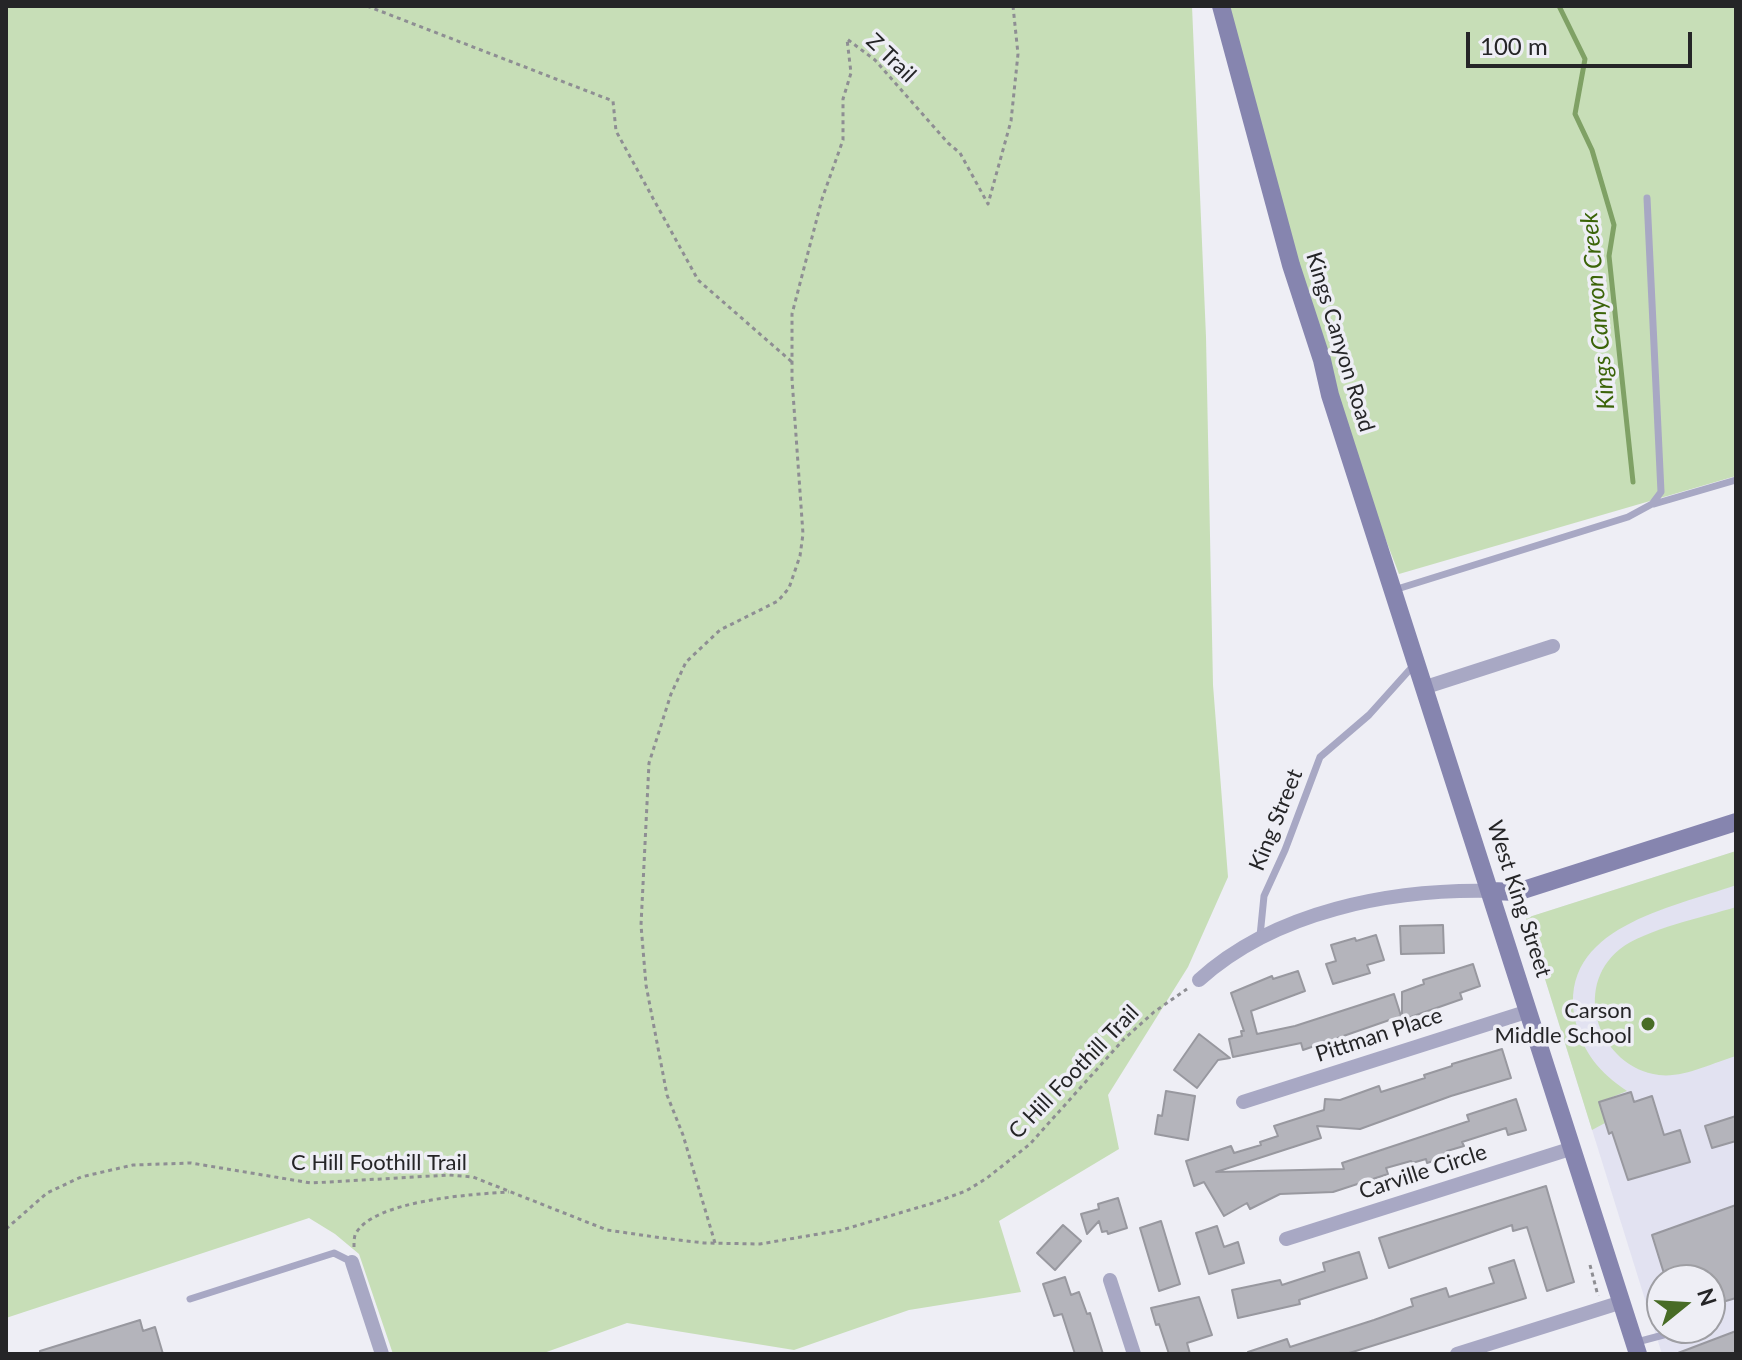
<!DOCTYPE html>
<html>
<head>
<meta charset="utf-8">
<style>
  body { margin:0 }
  #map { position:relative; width:1742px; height:1360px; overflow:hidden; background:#eeeef5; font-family:Lato,sans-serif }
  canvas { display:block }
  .frame { position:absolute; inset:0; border:8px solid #252527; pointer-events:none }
  .north { position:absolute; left:1646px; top:1264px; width:80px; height:80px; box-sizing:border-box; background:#eeeef5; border:2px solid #9e9ea3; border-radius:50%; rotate:72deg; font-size:22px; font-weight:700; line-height:32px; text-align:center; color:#252527 }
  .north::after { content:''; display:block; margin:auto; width:28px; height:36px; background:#486c26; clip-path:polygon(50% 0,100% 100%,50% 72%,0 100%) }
  .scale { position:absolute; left:1466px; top:32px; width:226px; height:36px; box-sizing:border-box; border:4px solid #252527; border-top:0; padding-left:10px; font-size:24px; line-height:28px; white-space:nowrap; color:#252527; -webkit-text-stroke:6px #eeeef5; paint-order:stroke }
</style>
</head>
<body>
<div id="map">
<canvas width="1742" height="1360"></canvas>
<div class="frame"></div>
<div class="north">N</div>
<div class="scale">100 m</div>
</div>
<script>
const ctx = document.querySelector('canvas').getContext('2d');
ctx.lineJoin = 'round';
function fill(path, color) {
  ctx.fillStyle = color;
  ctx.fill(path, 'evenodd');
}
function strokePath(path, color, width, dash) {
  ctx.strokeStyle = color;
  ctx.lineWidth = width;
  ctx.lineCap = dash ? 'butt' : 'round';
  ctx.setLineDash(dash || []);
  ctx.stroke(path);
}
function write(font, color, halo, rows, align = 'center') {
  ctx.font = font + ' Lato,sans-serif';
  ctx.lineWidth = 7;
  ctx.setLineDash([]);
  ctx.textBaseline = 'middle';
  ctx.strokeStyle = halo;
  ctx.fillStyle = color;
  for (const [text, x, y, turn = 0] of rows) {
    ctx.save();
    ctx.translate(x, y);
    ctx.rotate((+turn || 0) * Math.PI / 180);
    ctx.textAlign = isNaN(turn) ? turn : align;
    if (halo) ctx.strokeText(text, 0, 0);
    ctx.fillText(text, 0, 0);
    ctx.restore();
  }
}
const built = new Path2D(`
  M1736 851V1354H1662L1526 918ZM1662 1280H1710V1328H1662Z`);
const green = new Path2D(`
  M6 6H1192L1206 337 1213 685 1228 877 1188 967 1108 1095 1119 1149 999 1221 1021 1292 909 1310 794 1350 627 1323 541 1354H393L359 1254 335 1234 309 1218 6 1318Z
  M1221 6H1736V476L1399 574 1330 395Z
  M1736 851V885C1672 908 1557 927 1575 1019 1582 1052 1600 1073 1627 1091L1600 1102 1605 1123 1592 1130 1526 918Z
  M1736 907V1056C1712 1063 1684 1078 1659 1075 1599 1067 1571 988 1620 949 1646 929 1704 917 1736 907Z`);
const stream = new Path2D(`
  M1559 6 1585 59 1575 114 1592 150 1614 225 1609 256 1633 482`);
const building = new Path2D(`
  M1443 925 1444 953 1401 954 1400 926Z
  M1376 935 1384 960 1367 965 1370 973 1333 984 1326 964 1336 961 1331 945 1355 938 1356 941Z
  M1473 964 1480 986 1460 993 1462 999 1402 1020V992L1424 984 1423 980Z
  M1298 971 1305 991 1251 1011 1257 1034 1295 1026 1394 994 1401 1016 1303 1050 1301 1043 1233 1057 1229 1039 1242 1036 1241 1031H1244L1231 993 1272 976 1273 979Z
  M1199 1034 1230 1058 1218 1060 1197 1088 1174 1070Z
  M1502 1049 1511 1078 1451 1096 1360 1129 1317 1126 1321 1138 1216 1172 1344 1169 1342 1163 1469 1121 1467 1115 1516 1099 1526 1130 1508 1135 1506 1128 1462 1142 1464 1146 1447 1151 1448 1156 1427 1163 1426 1159 1412 1163 1411 1161 1386 1168 1388 1174 1333 1192 1280 1194 1250 1209 1247 1203 1224 1216 1204 1182 1194 1186 1186 1161 1231 1146 1234 1153 1261 1145 1260 1142 1278 1136 1274 1126 1324 1110 1325 1099 1340 1100 1379 1086 1381 1092 1425 1078 1424 1075 1452 1066V1064Z
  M1166 1091 1195 1096 1188 1140 1155 1134 1158 1115 1162 1116Z
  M1631 1092 1634 1102 1652 1096 1664 1135 1680 1130 1690 1162 1628 1180 1612 1132 1609 1134 1599 1102Z
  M1736 1116V1141L1712 1148 1705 1126Z
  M1546 1186 1574 1282 1547 1291 1527 1227 1513 1231 1512 1225 1389 1268 1379 1238Z
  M1118 1198 1127 1228 1108 1234 1107 1231 1102 1232 1099 1221 1087 1234 1081 1214 1099 1209 1098 1204Z
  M1736 1205V1298L1719 1303 1712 1280H1666L1652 1235Z
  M1161 1221 1180 1284 1159 1291 1140 1228Z
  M1063 1225 1081 1241 1055 1270 1037 1253Z
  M1217 1226 1224 1247 1238 1242 1244 1263 1209 1274 1196 1233Z
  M1359 1252 1367 1278 1299 1300 1300 1304 1238 1318 1232 1290 1280 1280 1282 1285 1325 1271 1323 1263Z
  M1514 1260 1526 1298 1346 1354H1249L1248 1352 1287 1339 1290 1347 1374 1320 1413 1306 1411 1299 1446 1288 1449 1297 1494 1283 1489 1268Z
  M1065 1277 1071 1295 1079 1292 1087 1314 1090 1313 1103 1354H1075L1062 1314 1054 1316 1043 1284Z
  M1199 1297 1212 1335 1187 1343 1190 1354H1169L1159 1324 1156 1325 1151 1308Z
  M140 1320 143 1331 155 1327 163 1354H40V1351Z
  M1736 1331V1354H1678V1353Z`);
const path = new Path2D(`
  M367 6 613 101 616 131 698 280 792 362
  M6 1229 47 1193 81 1177 133 1165 191 1163 311 1183 449 1175 473 1177 607 1230 662 1238 704 1243 760 1244 842 1230 930 1204 966 1191 987 1178 1030 1144 1124 1039 1154 1012 1187 989
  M715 1243 683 1135 667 1095 646 985 641 925 649 763 671 694 686 662 720 630 778 601 789 588 800 556 803 534 792 379V314L822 199 843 140V99L851 73 847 39 875 60 948 143 960 153 988 204 1011 121 1018 54 1013 6
  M354 1247C354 1243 354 1239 355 1235 371 1200 475 1194 509 1192
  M1590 1265 1598 1296`);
const lane = new Path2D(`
  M1654 504 1736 480
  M1394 590 1628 517 1652 504 1661 492 1647 198
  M1260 936 1264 896 1285 850 1320 757 1369 715 1413 666
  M190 1299 334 1253 352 1262
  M1637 1342 1671 1333`);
const street = new Path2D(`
  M1426 687 1553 646
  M1199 980C1275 911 1391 889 1491 891
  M1243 1102 1529 1011
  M1286 1239 1573 1148
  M352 1262 382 1354
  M1110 1280 1134 1354
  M1457 1354 1622 1302`);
const secondary = new Path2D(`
  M1221 6 1291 265 1322 360 1330 395 1638 1354
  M1491 891 1517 892 1736 822`);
const markers = [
  [1648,1024,8,"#486c26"]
];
const streetNames = [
  ["Z Trail",891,58,44],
  ["Kings Canyon Road",1340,342,73],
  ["King Street",1276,820,-68],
  ["West King Street",1519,899,72],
  ["Pittman Place",1379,1035,-18],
  ["C Hill Foothill Trail",1074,1072,-46],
  ["C Hill Foothill Trail",379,1163],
  ["Carville Circle",1423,1172,-18]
];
const poiNames = [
  ["Carson",1632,1011],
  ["Middle School",1632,1036]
];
const waterNames = [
  ["Kings Canyon Creek",1598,311,-95]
];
fill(built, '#e2e2f1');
fill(green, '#c7deb7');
strokePath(stream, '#7fa165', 5);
fill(building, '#b4b4bb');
strokePath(building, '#98989f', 2);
strokePath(path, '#8e8e93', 3, [4, 4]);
strokePath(lane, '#a8a8c4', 7);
strokePath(street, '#a8a8c4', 14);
strokePath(secondary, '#8685af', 18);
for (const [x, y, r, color] of markers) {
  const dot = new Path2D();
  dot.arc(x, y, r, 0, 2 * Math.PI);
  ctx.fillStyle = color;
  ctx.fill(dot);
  strokePath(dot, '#eeeef5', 3);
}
write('22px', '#252527', '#eeeef5', streetNames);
write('22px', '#252527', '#eeeef5', poiNames, 'right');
write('italic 24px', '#3b6409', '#eeeef5', waterNames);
</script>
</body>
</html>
